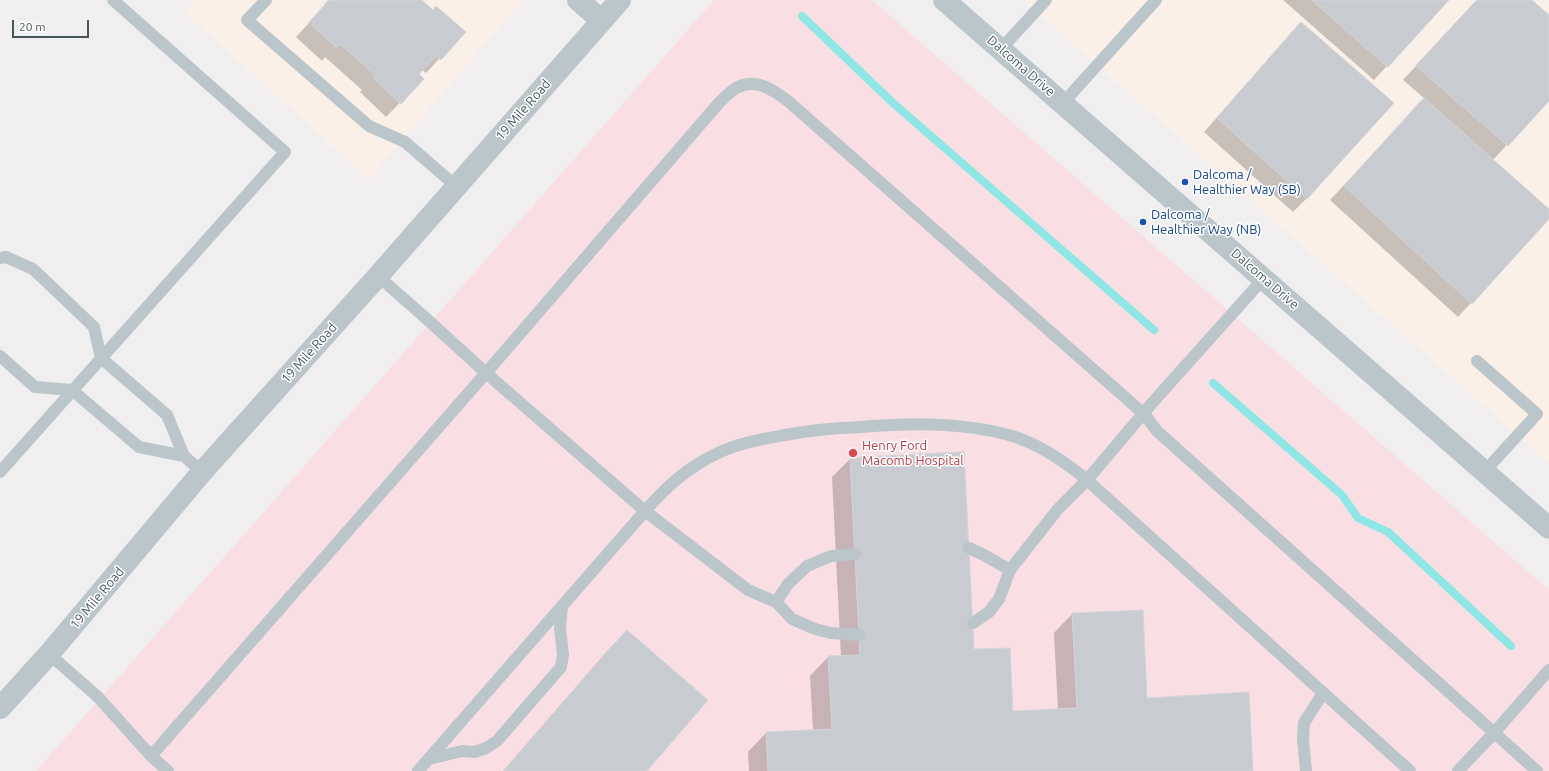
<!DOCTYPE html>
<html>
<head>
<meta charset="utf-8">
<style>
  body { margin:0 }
  #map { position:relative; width:1549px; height:771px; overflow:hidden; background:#f0eeee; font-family:Ubuntu,sans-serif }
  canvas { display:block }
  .scale { position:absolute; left:12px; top:20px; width:77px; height:18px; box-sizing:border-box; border:2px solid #47565a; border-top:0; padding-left:5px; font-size:12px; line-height:14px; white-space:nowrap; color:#47565a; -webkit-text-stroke:3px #fff; paint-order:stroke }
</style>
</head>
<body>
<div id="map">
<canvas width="1549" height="771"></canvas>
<div class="scale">20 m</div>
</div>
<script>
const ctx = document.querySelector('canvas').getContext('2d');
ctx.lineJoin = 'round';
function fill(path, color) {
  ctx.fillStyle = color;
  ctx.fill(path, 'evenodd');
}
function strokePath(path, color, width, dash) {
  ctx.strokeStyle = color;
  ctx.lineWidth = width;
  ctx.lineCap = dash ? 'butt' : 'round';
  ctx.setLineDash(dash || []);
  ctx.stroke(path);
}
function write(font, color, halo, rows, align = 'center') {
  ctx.font = font + ' Ubuntu,sans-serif';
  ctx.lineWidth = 3;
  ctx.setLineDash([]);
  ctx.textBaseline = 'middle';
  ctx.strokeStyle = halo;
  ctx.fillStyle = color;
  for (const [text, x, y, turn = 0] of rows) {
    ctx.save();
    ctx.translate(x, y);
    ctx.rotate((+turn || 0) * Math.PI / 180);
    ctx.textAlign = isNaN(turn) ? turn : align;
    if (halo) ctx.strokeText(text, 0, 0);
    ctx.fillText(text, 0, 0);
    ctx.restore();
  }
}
const commercial = new Path2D(`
  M195 0H522L369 179 184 12Z
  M1023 0H1549V463L1065 37Z`);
const medical = new Path2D(`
  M714 0H872L1549 590V771H36Z`);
const shadow = new Path2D(`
  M330 0H420L433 11 464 32 426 73 422 70 418 75 423 79 386 117 360 92 362 90 325 57 322 61 296 37Z
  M1283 0H1448L1374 80Z
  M1477 0H1530L1549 16V99L1493 160 1549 210V218L1458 317 1330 200 1425 99 1403 80Z
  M1301 23 1307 198 1293 212 1204 132Z
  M850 459 1012 712 1058 710 1054 633 1072 614 1146 699 1252 771H749L748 752 766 733 813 731 810 676 828 657H841L832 477Z
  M627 631 645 771H503L608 650Z`);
const stream = new Path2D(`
  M802 16 893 103 1154 330
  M1213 383 1342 495 1358 518 1388 532 1511 646`);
const building = new Path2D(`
  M329 0H422L433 10 436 6 466 32 441 60 436 56 419 74 424 79 401 104 373 78 375 75 340 44 336 47 309 23Z
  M1312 0H1449L1388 67Z
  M1477 0H1532L1549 15V101L1508 146 1416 66Z
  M1301 22 1394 103 1307 199 1217 118Z
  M1424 98 1549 209V219L1472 304 1344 186Z
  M964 452 974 649 1010 648 1013 711 1077 708 1072 613 1143 610 1147 698 1249 692 1253 771H768L766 732 832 729 828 656 860 655 850 458Z
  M627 630 708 700 647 771H504Z`);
const service = new Path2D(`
  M266 0 247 20 369 126 405 142 457 187
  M1001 49 1046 0
  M1063 103 1156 0
  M0 258 6 257 33 269 94 327 101 358 167 415 184 456 202 472
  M378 276 429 321 486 373 645 511 748 590 776 602 792 619 815 629 831 633 859 635
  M0 356 35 387 72 390 139 447 184 456
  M1477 361 1537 414 1485 471
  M0 472 285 152 113 0
  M969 548 984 555 1010 570
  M776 602 788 584 807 566 831 556 855 554
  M973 623 989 612 999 599 1010 570 1058 509 1087 480 1153 402 1264 278
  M49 654 98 697 151 756 168 771
  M151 756 486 373 718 104C724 98 731 90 738 87 757 78 773 90 788 101L1144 414 1157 431 1537 771
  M429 759 462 751 475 752 486 748 497 741 561 667 563 655 560 628 562 606
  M418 771 645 511C667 486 688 467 718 453 739 443 763 439 785 435 811 430 835 428 861 427 911 423 960 422 1009 435 1038 443 1064 461 1087 480L1410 771
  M1306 771 1303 739 1304 723 1323 693
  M1458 771 1494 733 1549 670`);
const minor = new Path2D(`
  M578 0 601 20
  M944 0 1549 528`);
const tertiary = new Path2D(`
  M0 708 49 654 202 472 378 276 620 0`);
const markers = [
  [1185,182,4,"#1a4fb4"],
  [1143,222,4,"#1a4fb4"],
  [853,453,5,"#e0444e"]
];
const streetNames = [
  ["Dalcoma Drive",1021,66,41],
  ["19 Mile Road",523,110,-49],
  ["Dalcoma Drive",1265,279,41],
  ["19 Mile Road",309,353,-48],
  ["19 Mile Road",97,598,-50]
];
const transitNames = [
  ["Dalcoma /",1193,175],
  ["Healthier Way (SB)",1193,190],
  ["Dalcoma /",1151,215],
  ["Healthier Way (NB)",1151,230]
];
const healthNames = [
  ["Henry Ford",862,446],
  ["Macomb Hospital",862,461]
];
fill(commercial, '#fbf0e7');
fill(medical, '#f9dfe3');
fill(shadow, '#0003');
strokePath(stream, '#8de7e4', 8);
fill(building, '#c8ccd0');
strokePath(building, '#d2d6d9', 1);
strokePath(service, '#bac6ca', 12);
strokePath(minor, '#bac6ca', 22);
strokePath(tertiary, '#bac6ca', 22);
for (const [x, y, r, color] of markers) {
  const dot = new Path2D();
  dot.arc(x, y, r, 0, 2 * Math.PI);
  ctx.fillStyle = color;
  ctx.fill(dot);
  strokePath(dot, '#fff', 1.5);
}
write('13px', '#47565a', '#fff', streetNames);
write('13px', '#164399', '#fff', transitNames, 'left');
write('13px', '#be3a42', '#fff', healthNames, 'left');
</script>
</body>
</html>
